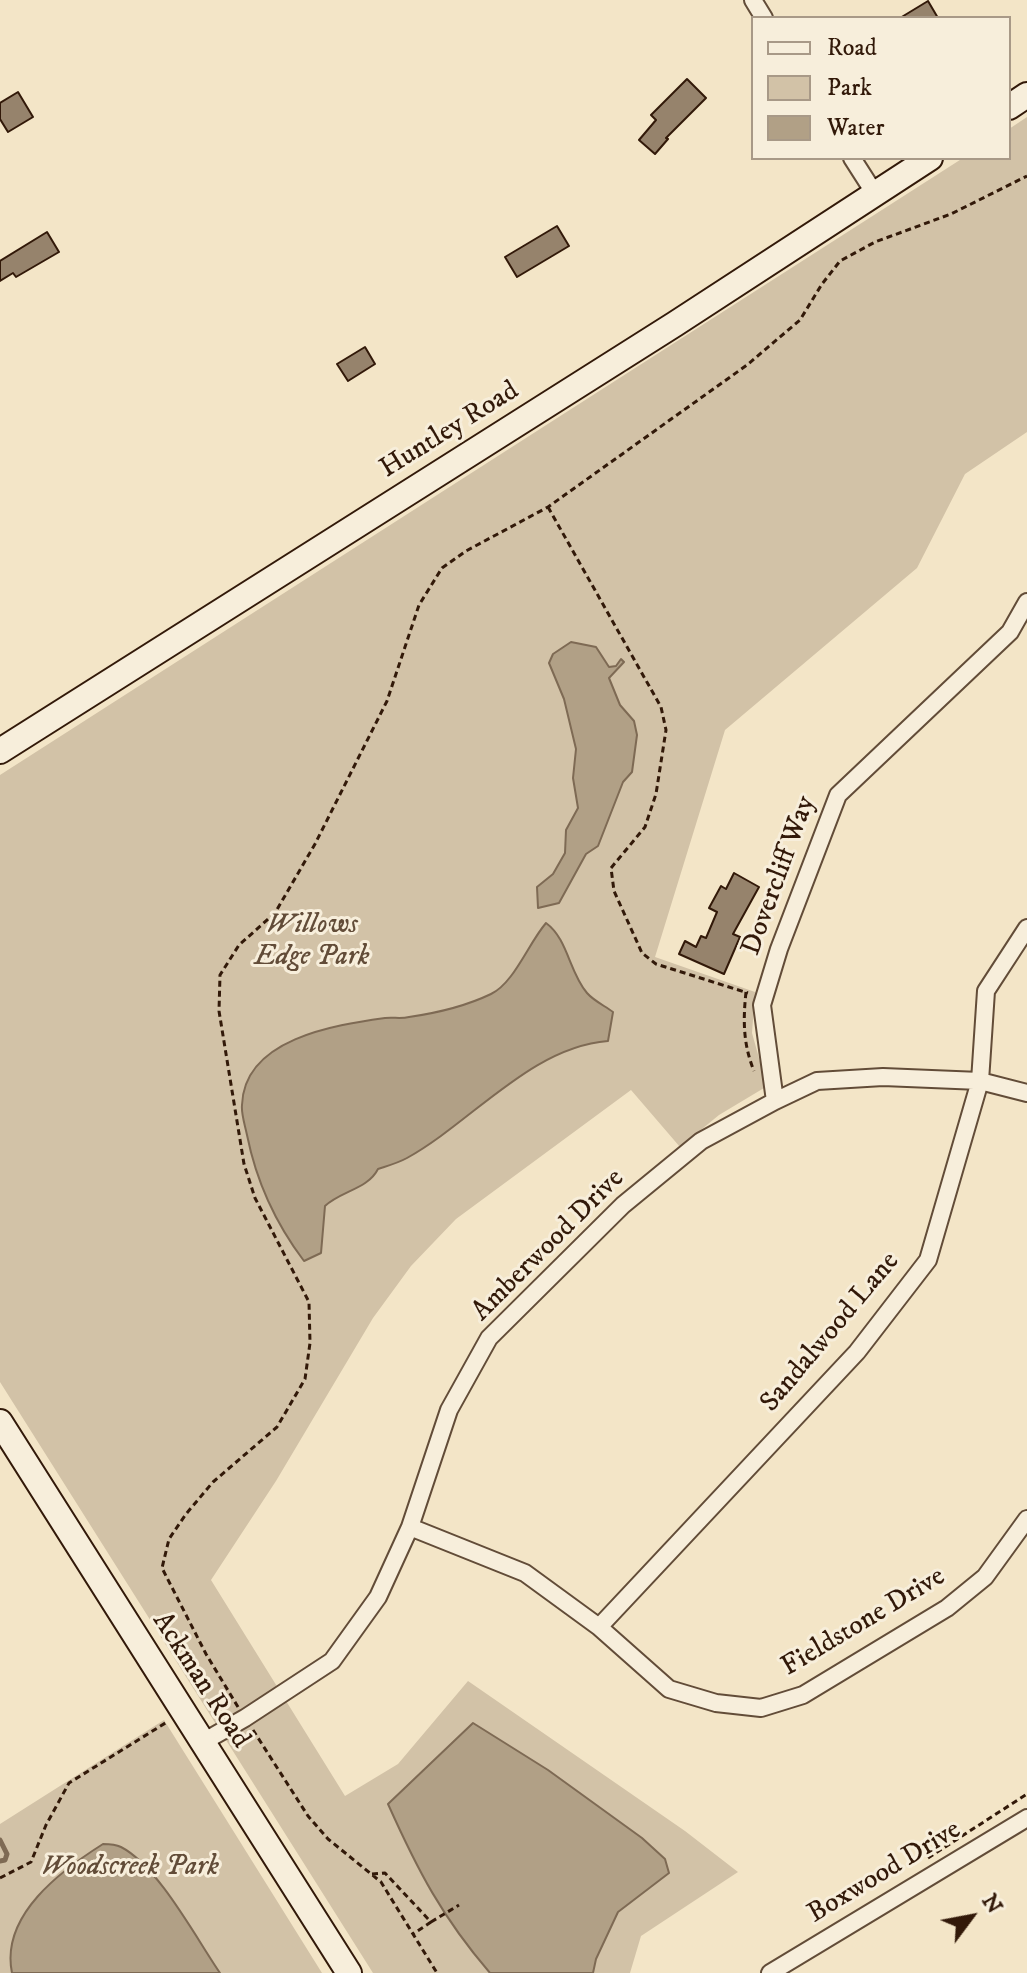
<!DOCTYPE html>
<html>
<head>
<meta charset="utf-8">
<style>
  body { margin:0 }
  #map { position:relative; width:1027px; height:1973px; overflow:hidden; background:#f3e5c7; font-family:"IM FELL DW Pica",serif }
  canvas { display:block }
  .legend { position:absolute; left:751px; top:16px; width:260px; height:144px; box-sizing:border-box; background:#f7eedb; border:2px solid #a89987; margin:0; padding:10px 14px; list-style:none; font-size:24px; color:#321909 }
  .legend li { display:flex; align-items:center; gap:16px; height:40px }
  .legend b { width:40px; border:2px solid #a89987 }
  .north { position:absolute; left:931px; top:1877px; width:80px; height:80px; -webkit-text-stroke:6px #f7eedb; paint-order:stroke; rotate:58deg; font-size:22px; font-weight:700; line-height:32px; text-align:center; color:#321909 }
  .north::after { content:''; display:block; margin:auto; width:28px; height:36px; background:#321909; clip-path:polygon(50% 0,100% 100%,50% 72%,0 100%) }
</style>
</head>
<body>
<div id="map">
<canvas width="1027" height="1973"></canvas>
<ul class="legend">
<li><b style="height:10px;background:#f7eedb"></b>Road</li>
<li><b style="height:22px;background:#d2c2a7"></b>Park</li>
<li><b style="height:22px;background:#b1a086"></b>Water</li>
</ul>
<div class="north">N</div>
</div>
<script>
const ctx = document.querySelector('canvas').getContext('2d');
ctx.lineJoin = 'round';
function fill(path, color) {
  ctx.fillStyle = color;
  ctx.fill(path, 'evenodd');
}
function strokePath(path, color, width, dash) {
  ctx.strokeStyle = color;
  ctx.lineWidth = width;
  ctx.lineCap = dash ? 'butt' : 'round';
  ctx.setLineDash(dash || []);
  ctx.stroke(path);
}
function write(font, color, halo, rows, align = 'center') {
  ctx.font = font + ' "IM FELL DW Pica",serif';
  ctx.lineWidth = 6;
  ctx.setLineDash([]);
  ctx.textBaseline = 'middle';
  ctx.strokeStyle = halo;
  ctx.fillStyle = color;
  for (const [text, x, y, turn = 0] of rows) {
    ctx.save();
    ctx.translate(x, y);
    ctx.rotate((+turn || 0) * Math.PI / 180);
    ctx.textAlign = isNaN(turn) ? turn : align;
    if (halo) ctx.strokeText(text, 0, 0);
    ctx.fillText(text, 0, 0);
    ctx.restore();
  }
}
const green = new Path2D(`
  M1027 117V432L965 474 917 568 725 730 655 957 755 992 752 1033 764 1076V1088L719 1115 680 1147 631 1090 456 1219 411 1266 373 1318 276 1481 211 1580 345 1796 398 1764 468 1681 685 1831 738 1872 641 1936 630 1973H373L0 1382V775L963 158H1009V129Z
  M164 1720 322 1973H0V1824Z`);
const water = new Path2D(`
  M571 642 596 647 609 667 616 666 621 659 624 662 609 678 620 705 634 721 637 735 632 772 623 782 598 846 586 854 559 903 538 908 537 887 553 874 565 853 566 830 578 808 573 778 576 749 564 699 549 663 553 654Z
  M546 923C568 939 569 972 587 993 594 1001 605 1006 613 1012L608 1041C531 1047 472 1122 407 1158 398 1163 387 1166 378 1169 368 1189 341 1191 325 1206L321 1253 304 1261C276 1224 256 1180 247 1135 245 1125 241 1114 242 1105 244 1039 334 1025 385 1018 393 1017 401 1019 409 1017 437 1013 466 1006 491 994 514 983 528 944 546 923Z
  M473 1723 548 1770 642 1838 665 1859 669 1873 618 1912 596 1959 593 1973H490C442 1917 418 1871 388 1804Z
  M103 1844C109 1844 115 1844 121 1847 158 1866 196 1938 220 1973H12C0 1915 62 1870 103 1844Z`);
const stream = new Path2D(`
  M0 1840 7 1854 5 1860 0 1861`);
const building = new Path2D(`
  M928 1 938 18H900Z
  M687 79 706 98 666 138 668 139 655 154 639 140 656 120 651 115Z
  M18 92 33 117 8 132 0 119V103Z
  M557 226 569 246 517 277 505 257Z
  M47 232 59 252 16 277 13 273 0 281V261Z
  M365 347 375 364 348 381 337 364Z
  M734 873 759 887 733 934 740 937 724 974 679 954 685 941 696 947 701 936 706 938 717 912 709 908 721 886 726 889Z`);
const path = new Path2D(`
  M548 507 661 707 666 730 656 794 645 827 611 868 614 891 642 953 656 964 748 993
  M746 992C743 1020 743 1044 754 1071
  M238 1707 206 1654 162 1568 169 1539 186 1514 213 1482 277 1427 305 1379 310 1343 309 1302 255 1198 244 1164 219 1011 220 975 239 945 275 913 315 844 387 701 419 605 442 568 466 551 548 507 747 365 800 320 822 284 840 261 875 242 951 214 1027 176
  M253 1730 308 1816 328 1839 381 1882 437 1973
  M928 1858 1027 1794
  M372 1874 385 1873 431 1922 413 1934
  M0 1878 31 1862 46 1825 69 1783 167 1722
  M431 1922 459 1905`);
const street = new Path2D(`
  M753 0 764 18
  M852 158 875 194
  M775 1101 762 1005 779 949 838 795 1010 632 1027 602
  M410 1527 525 1573 599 1627 669 1689 716 1703 761 1708 803 1695 947 1608 985 1577 1027 1519
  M599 1627 857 1352 928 1260 980 1081 986 991 1027 928
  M203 1742 245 1718 332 1661 378 1597 410 1527 449 1410 489 1338 623 1205 701 1141 775 1101 817 1081 883 1077 980 1081 1027 1093
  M770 1973 1027 1818`);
const secondary = new Path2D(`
  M1009 107 1027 95
  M0 751 675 324 930 158
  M0 1422 349 1973`);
const streetNames = [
  ["Huntley Road",450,431,-32],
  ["Dovercliff Way",780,876,-70],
  ["Amberwood Drive",549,1246,-45],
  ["Sandalwood Lane",831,1333,-50],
  ["Fieldstone Drive",864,1623,-31],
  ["Ackman Road",200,1681,57],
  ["Boxwood Drive",885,1873,-31]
];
const parkNames = [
  ["Willows",312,926],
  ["Edge Park",312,958],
  ["Woodscreek Park",130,1868]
];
fill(green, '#d2c2a7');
fill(water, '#b1a086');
strokePath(water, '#7e6a54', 2);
strokePath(stream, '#7e6a54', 5);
fill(building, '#96836c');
strokePath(building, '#321909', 2);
strokePath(street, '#624c38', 20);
strokePath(secondary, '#321909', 28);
strokePath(path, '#321909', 3, [6, 4]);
strokePath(street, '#f7eedb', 16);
strokePath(secondary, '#f7eedb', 24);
write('28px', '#321909', '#f7eedb', streetNames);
write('italic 28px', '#624c38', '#f7eedb', parkNames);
</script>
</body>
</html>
